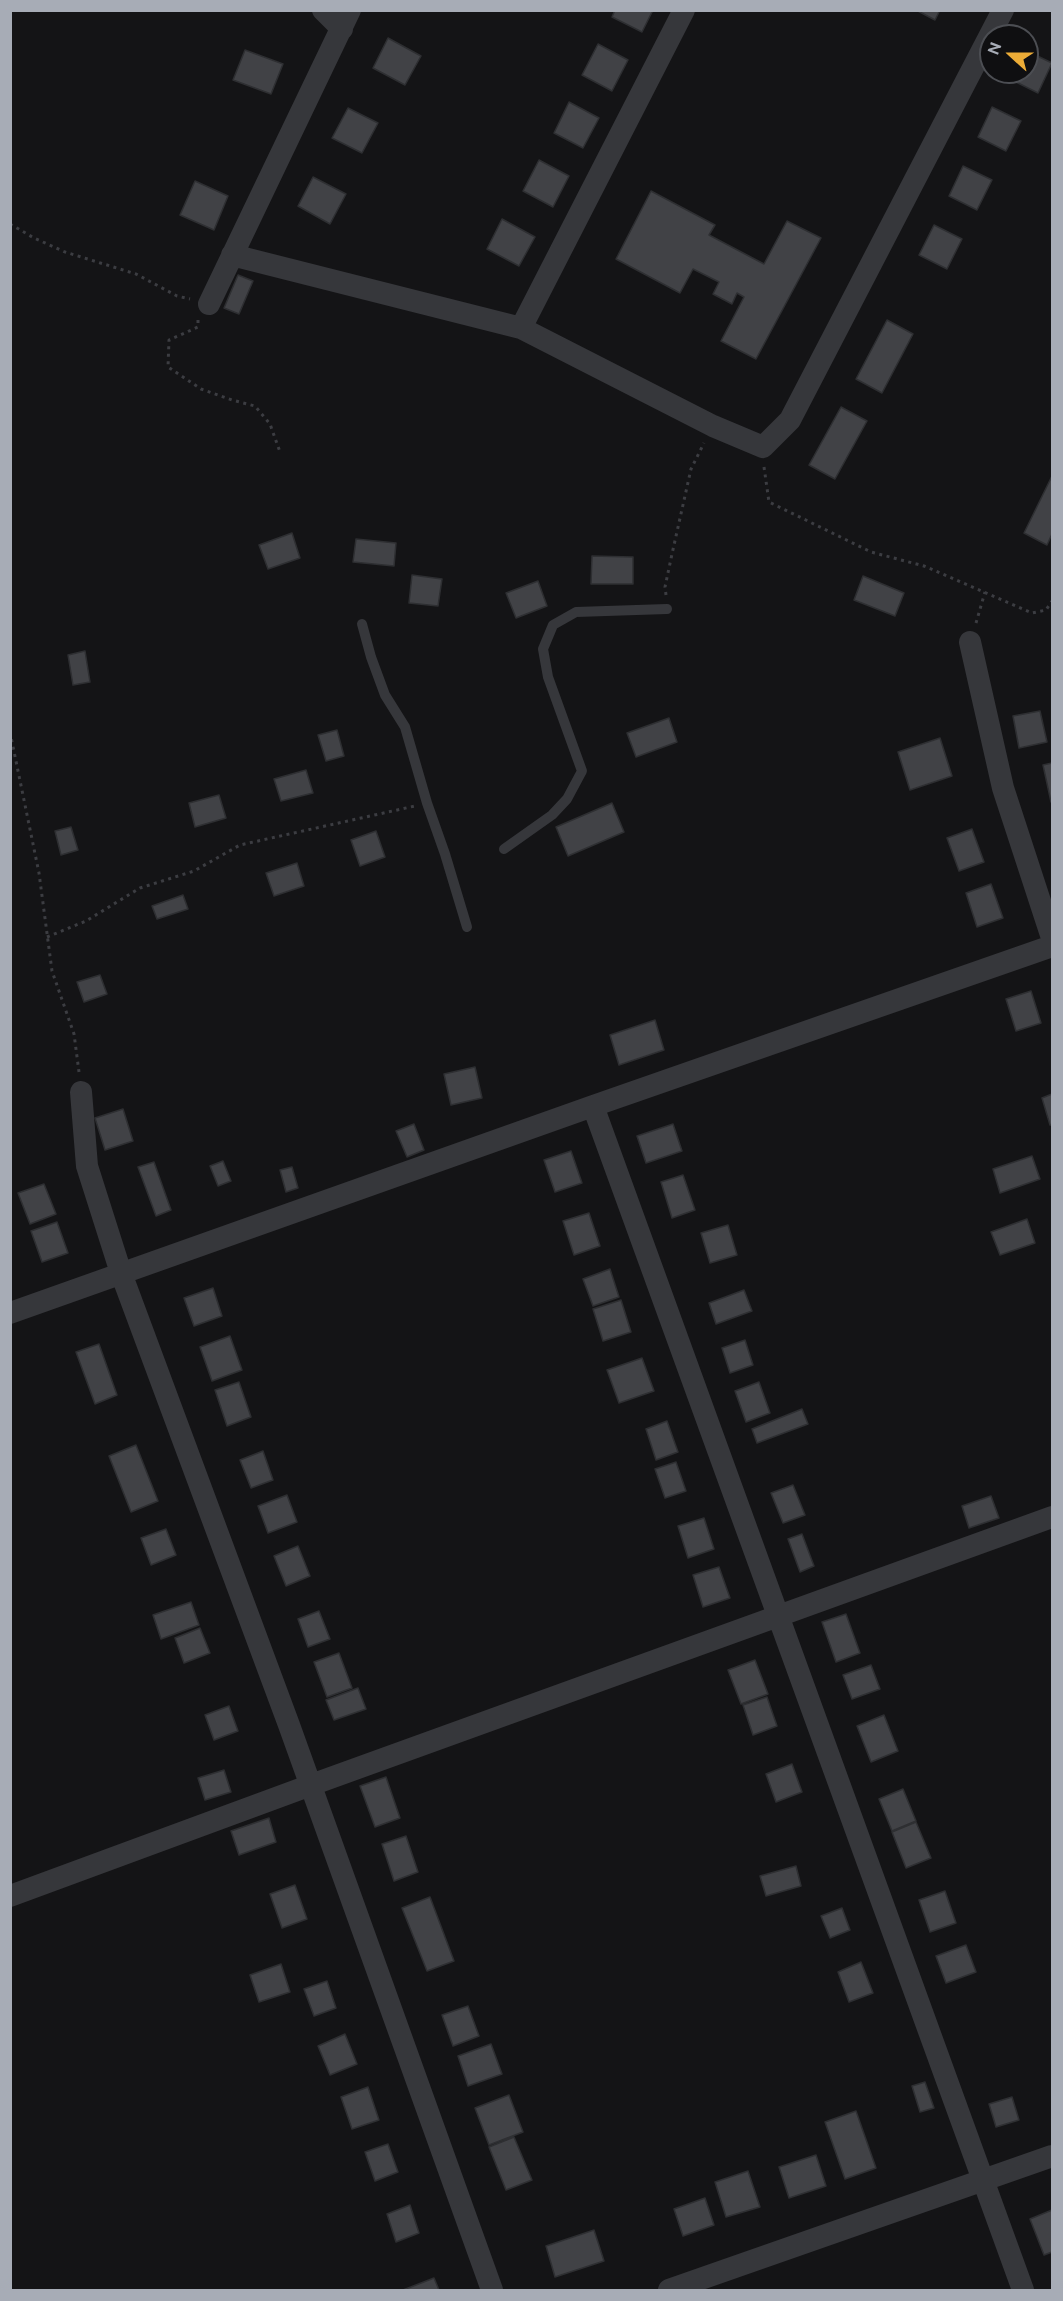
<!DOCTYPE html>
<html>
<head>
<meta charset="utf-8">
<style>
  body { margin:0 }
  #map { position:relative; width:1063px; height:2301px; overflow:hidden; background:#141416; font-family:Ubuntu,sans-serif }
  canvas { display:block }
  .frame { position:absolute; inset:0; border:12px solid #a7acb6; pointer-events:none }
  .north { position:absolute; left:979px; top:24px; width:60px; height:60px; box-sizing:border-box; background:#0f0f11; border:2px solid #4c4e53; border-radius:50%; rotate:291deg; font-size:16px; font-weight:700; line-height:24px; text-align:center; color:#a7acb6 }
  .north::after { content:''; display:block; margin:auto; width:21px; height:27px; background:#ecac37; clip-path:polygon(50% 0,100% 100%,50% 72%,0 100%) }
</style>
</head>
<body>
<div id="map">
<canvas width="1063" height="2301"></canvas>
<div class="frame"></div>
<div class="north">N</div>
</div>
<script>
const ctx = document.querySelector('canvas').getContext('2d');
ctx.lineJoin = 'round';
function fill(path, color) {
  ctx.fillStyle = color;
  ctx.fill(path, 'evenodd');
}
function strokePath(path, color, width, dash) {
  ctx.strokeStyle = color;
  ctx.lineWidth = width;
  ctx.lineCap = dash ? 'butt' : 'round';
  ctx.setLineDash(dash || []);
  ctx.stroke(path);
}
const building = new Path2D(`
  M615 10H653L642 32 612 17Z
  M916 10H940L935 20Z
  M388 38 421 56 405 85 373 68Z
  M598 44 628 60 612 91 582 75Z
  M245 50 283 64 271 94 233 80Z
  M1027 51 1052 63 1038 93 1010 79 1013 72H1027Z
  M569 102 599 118 583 148 554 133Z
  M992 107 1021 121 1006 151 978 137Z
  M348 108 378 123 362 153 332 138Z
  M539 160 569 176 553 207 523 191Z
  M963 166 992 180 977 210 949 196Z
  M313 177 346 194 330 224 298 206Z
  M195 181 228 196 214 230 180 215Z
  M651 191 715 225 709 235 764 264 787 221 821 238 756 359 721 341 744 297 737 293 732 304 713 294 719 282 693 269 680 293 616 259Z
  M502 219 535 237 519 266 487 249Z
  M934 225 962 239 947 269 919 255Z
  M238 275 253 281 239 314 224 308Z
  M887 320 913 334 882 393 856 379Z
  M841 407 867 421 835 479 809 465Z
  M1052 476V534L1047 545 1024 533Z
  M292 533 300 558 268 569 259 545Z
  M356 539 396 543 394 566 353 562Z
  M592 556 633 557V584H591Z
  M412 575 442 579 438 606 409 603Z
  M863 576 904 593 895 616 854 600Z
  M538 581 547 606 516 618 506 593Z
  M85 651 90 682 73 685 68 655Z
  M1040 711 1047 742 1019 748 1013 716Z
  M669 718 677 742 636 757 627 733Z
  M337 730 344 756 326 761 318 735Z
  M940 738 952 776 910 790 898 752Z
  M1052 763V801L1051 802 1043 765Z
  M306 770 313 793 281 801 274 779Z
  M219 795 226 818 195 827 189 803Z
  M612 803 624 832 568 856 556 827Z
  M71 827 78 850 61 855 55 831Z
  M972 829 984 862 959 871 947 838Z
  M376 831 385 857 360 866 351 840Z
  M297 863 304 886 274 896 266 873Z
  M991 884 1003 918 977 927 966 893Z
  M183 895 188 909 157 919 152 906Z
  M100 975 107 994 84 1002 77 982Z
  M1031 991 1041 1023 1016 1031 1006 999Z
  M655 1020 664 1050 619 1065 610 1035Z
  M475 1067 482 1098 451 1105 444 1074Z
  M1052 1094V1125H1050L1042 1098Z
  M123 1109 133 1141 105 1150 95 1118Z
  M414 1124 424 1150 407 1157 396 1131Z
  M673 1124 682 1151 646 1163 637 1136Z
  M571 1151 582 1183 555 1192 544 1160Z
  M1032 1156 1040 1179 1000 1193 993 1169Z
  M223 1161 231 1181 218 1186 210 1166Z
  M154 1162 171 1210 156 1216 138 1167Z
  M292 1167 298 1188 286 1192 280 1170Z
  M683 1175 695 1210 672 1218 661 1182Z
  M44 1184 56 1214 30 1224 18 1193Z
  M589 1213 600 1246 574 1255 563 1221Z
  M1027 1219 1035 1243 1000 1255 991 1232Z
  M57 1222 68 1253 42 1262 31 1231Z
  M728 1225 737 1255 710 1263 701 1233Z
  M610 1269 619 1297 593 1306 583 1279Z
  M213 1288 222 1316 194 1326 184 1298Z
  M744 1290 752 1311 716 1324 709 1303Z
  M621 1300 631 1332 603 1341 593 1309Z
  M230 1336 242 1370 212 1381 200 1347Z
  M745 1340 753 1365 730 1373 722 1348Z
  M99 1344 117 1395 95 1404 76 1352Z
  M642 1358 654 1391 619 1403 607 1370Z
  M239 1382 251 1417 227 1426 215 1390Z
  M759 1382 770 1413 746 1422 735 1391Z
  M802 1409 808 1424 757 1443 752 1429Z
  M667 1421 678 1452 656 1460 646 1429Z
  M136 1445 158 1501 131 1512 109 1456Z
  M263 1451 273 1480 251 1488 240 1460Z
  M676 1462 686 1491 665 1498 655 1469Z
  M793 1485 805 1515 783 1523 771 1493Z
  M287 1495 297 1522 268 1533 258 1506Z
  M991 1496 999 1518 969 1528 962 1506Z
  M704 1518 714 1549 688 1558 678 1526Z
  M166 1529 176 1555 151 1565 141 1538Z
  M802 1534 814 1566 800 1572 788 1539Z
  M298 1546 310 1576 286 1586 274 1556Z
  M719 1567 730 1598 703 1607 693 1575Z
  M191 1602 199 1625 161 1639 153 1615Z
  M319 1611 330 1639 308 1647 298 1619Z
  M846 1614 860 1653 836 1662 822 1622Z
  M200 1628 210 1653 184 1663 175 1638Z
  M339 1653 352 1688 327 1697 314 1662Z
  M755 1660 768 1694 741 1704 728 1670Z
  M871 1665 880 1689 852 1699 843 1675Z
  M358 1688 366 1709 334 1720 326 1700Z
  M767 1697 777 1726 753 1735 743 1705Z
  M229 1706 238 1731 214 1740 205 1715Z
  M884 1715 898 1751 871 1762 857 1726Z
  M792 1764 802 1792 776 1802 766 1774Z
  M224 1770 231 1792 205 1800 198 1778Z
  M386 1777 400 1818 375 1827 360 1786Z
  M903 1789 916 1821 892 1831 879 1799Z
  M269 1818 276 1842 239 1855 231 1831Z
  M916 1822 931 1858 906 1868 892 1832Z
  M406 1836 418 1872 394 1881 382 1844Z
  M796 1866 801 1886 766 1896 760 1876Z
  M295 1885 307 1919 282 1928 270 1894Z
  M945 1891 956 1923 930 1932 919 1900Z
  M430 1897 454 1961 427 1971 402 1908Z
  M842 1908 850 1930 830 1938 821 1916Z
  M966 1945 976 1972 946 1983 936 1956Z
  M861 1962 873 1993 849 2002 838 1972Z
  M281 1964 290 1992 259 2002 250 1975Z
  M327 1981 336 2008 314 2016 304 1989Z
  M468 2006 479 2036 453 2046 442 2015Z
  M345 2034 357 2064 330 2075 318 2046Z
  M491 2044 502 2074 468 2086 458 2056Z
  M925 2082 934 2108 920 2112 912 2086Z
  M368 2087 379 2120 352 2129 341 2097Z
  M509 2095 523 2132 489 2145 475 2108Z
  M1012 2097 1019 2120 996 2127 989 2104Z
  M856 2111 876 2168 845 2179 825 2122Z
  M514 2137 532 2180 506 2190 489 2147Z
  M388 2144 398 2172 375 2181 365 2152Z
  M816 2155 826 2186 789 2198 779 2167Z
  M748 2171 760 2207 726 2217 715 2182Z
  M705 2198 714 2225 683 2236 674 2209Z
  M410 2205 419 2233 396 2242 387 2214Z
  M1052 2210V2252L1044 2255 1030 2219Z
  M594 2230 604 2261 555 2277 546 2246Z
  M434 2278 439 2290H403Z`);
const path = new Path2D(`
  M10 224 34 238 65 252 136 274 177 296 190 299
  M198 320V327L169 340 168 367 201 389 232 400 255 406 270 424 280 452
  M764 467 769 502 871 552 924 566 1032 613 1046 610 1052 601
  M666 595 665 587 672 554 691 469 704 443
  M976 623 985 592
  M10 732 39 873 52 971 74 1034 79 1072
  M47 937 86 921 140 888 194 871 240 845 415 806`);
const lane = new Path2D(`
  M362 624 371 657 385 695 405 727 427 803 445 854 467 927
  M504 849 552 815 567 799 582 771 548 677 543 649 553 625 576 612 667 609`);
const street = new Path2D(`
  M323 10 342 29
  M232 255 521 328 713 426 763 447 790 420 1003 10
  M209 304 350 10
  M521 328 684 10
  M970 642 1003 788 1052 938
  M81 1092 87 1166 121 1273 289 1725 492 2290
  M593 1106 1023 2290
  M10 1313 593 1106 1052 946
  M10 1896 311 1785 1052 1517
  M669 2290 1052 2156`);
fill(building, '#414246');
strokePath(building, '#2e2f32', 1.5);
strokePath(path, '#3c3d42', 3, [3, 4.5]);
strokePath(lane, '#36373b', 10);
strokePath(street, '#36373b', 22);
</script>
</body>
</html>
